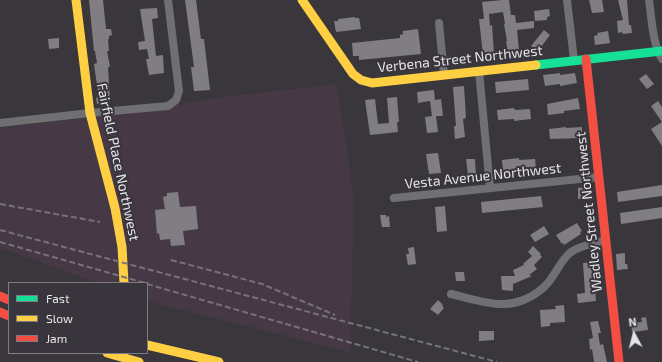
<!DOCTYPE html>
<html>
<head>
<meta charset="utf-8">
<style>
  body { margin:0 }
  #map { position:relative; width:662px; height:362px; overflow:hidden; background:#39373b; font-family:"Exo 2",sans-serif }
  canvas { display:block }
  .legend { position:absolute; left:8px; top:282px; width:140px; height:72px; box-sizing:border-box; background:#39353d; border:1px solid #7e7b82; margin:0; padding:5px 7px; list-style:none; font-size:12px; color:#e6e4e9 }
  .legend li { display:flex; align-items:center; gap:8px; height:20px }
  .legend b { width:20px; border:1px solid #7e7b82 }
  .north { position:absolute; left:614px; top:314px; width:40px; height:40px; -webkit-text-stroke:3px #39353d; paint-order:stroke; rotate:353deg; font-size:11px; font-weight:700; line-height:16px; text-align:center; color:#e6e4e9 }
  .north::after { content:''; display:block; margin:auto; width:14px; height:18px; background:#e6e4e9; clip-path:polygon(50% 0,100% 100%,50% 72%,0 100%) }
</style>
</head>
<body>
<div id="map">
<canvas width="662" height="362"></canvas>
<ul class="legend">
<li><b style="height:5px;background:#16e098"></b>Fast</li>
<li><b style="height:5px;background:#ffcf43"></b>Slow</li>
<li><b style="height:5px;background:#f24e42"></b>Jam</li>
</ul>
<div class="north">N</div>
</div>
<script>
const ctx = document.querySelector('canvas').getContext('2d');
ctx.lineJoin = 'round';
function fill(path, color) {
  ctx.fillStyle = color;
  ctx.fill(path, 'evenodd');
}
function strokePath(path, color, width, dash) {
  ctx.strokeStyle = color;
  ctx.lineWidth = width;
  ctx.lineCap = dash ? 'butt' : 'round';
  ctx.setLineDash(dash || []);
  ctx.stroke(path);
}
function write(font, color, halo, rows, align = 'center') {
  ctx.font = font + ' "Exo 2",sans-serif';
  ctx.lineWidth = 4;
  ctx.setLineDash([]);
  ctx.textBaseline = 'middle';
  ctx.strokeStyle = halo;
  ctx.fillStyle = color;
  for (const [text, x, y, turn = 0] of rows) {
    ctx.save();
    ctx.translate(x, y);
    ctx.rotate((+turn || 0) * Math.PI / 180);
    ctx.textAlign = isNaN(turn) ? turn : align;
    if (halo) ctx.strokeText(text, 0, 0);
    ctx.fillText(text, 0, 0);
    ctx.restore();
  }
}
const commercial = new Path2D(`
  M337 84 354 199 350 352 155 303 147 300V283H99L0 248V128L88 118 231 96Z`);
const building = new Path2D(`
  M89 0H103L106 29H111L112 35 109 36V39H108L109 51H107L110 67H108L110 102 97 104 96 98 98 97V92L94 64 97 63 95 51H94Z
  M185 0H196L201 39H204L210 90 194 91 191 67H194Z
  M502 0H509L511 15H515L516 23 534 21V28L517 30 519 50 508 52 506 41H507L504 24H505L503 12 489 14 490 26 492 25 494 54 483 55 479 19H484L482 2Z
  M589 0H602L604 12 592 13Z
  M618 0H627L629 25H631L632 33 623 34 622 32 618 33 617 21 623 20Z
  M157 8 158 18 152 19 156 56 163 55 164 73 149 75 146 59H149L147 49 139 50 138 42 145 41 140 9Z
  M549 9 550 16 547 17V20L535 21 534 11Z
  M355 17V18H359L361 29 336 32 334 21H338V19Z
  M418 29 421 54 359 60V56H353L352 43 400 38V35L403 34V31Z
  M544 30 550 35 538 51 531 46Z
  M608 31 610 43 595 45 594 36 598 35 597 33Z
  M59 38V48L49 49 48 39Z
  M560 73V75L575 73 577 83 560 86V84L545 86 543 75Z
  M646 74 654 84 647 89 639 79Z
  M528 79 529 90 496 93 495 82Z
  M464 86 466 118 463 119 465 137 455 139 454 126H456L453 87Z
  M434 90 435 100 441 99 443 116H436L438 132 427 133 425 117 432 116 430 101 418 103 417 92Z
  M397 97 399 122H397L398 132 370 135 365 100 375 99 378 124 389 123 387 98Z
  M578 98 580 109 564 111V113L548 115 547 104Z
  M658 101 662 107V146L651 129 662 122 651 106Z
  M514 108 515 110 530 109 531 119 514 121V119L498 120 497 110Z
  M566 127V128L582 127V138L550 139 549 129Z
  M438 153 441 173 429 174 426 154Z
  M519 158V160L535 159 536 169 503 171 502 160Z
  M466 159H475L476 176H468Z
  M662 185V196L618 202 617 192Z
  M586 187V191H590L591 198 578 199V188Z
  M178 192 180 207 196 206 198 229 183 231 185 245 171 246 170 239 160 240 159 233 157 234 155 210 165 209 163 197 167 196V193Z
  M541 196 543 207 482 213 481 202Z
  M445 206 447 231 437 232 435 207Z
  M662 207V218L621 224 620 213Z
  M380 215H386V217L389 216 390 227H382Z
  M577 223 582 231 580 232 581 234 564 245 563 243 562 244 556 235Z
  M544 226 549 234 535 242 530 235Z
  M533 246 541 254 540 255 542 257 534 265 537 269 529 275 532 276 513 284V291L502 290 501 276H515L513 270 524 265 523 264 532 256 528 252Z
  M414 247 416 264 408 265 406 254H409L408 248Z
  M625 253V264H627L628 269 617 270 616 254Z
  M592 262 593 265H596V270H595L597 286 595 287 596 301 578 303 577 294 585 293 583 263Z
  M455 272H464L465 281H456Z
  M438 300 443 305 442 306 444 308 438 315 430 309Z
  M564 305 565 322 550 323V326L541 327 540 310 556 309 555 306Z
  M646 317 648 330 632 332 631 323 642 322 641 318Z
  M598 321 601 333H598L600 345 603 344 607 362H594L592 349 590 350 589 339 593 338 590 322Z
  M479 331H494V340L479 341Z`);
const street = new Path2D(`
  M567 0 574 60
  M649 0C652 20 652 42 662 59
  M439 23 444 75
  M479 71 490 188
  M0 123 90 113 168 106 176 100 179 91 168 0
  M394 198 599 177
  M451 294C468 298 486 304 503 304 519 304 536 296 547 284 556 274 560 261 571 252 581 245 594 243 606 240`);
const fast = new Path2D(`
  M536 65 662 51`);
const slow = new Path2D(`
  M76 0 90 113 115 208 122 247 124 283
  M302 0 353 74 361 80 372 83 536 65
  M147 345 219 362
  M107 353 139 362`);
const jam = new Path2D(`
  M586 59 619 362
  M0 296 9 300
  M0 312 9 316`);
const rail = new Path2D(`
  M0 204 100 222
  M0 230 497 362
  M0 242 145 283
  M171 260 262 284 335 315
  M147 284 418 362`);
const streetNames = [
  ["Verbena Street Northwest",460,59,-6],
  ["Fairfield Place Northwest",118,162,78],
  ["Vesta Avenue Northwest",483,176,-6],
  ["Wadley Street Northwest",589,212,-96]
];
fill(commercial, '#463945');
fill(building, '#807e82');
strokePath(street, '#706f72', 8);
strokePath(fast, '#16e098', 9);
strokePath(slow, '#ffcf43', 9);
strokePath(jam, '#f24e42', 9);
strokePath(rail, '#757376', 2, [6, 3]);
write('14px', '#e6e4e9', '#39353d', streetNames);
</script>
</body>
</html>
